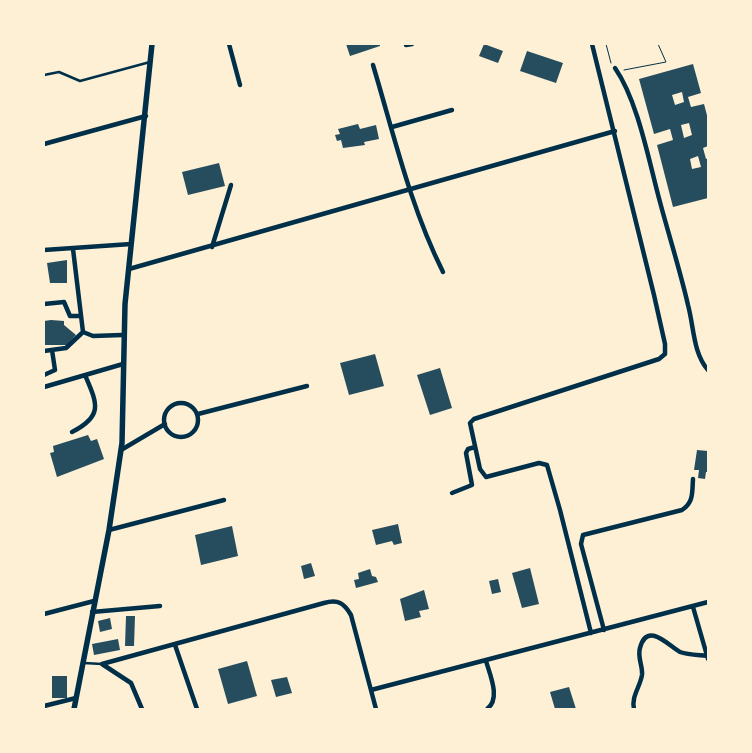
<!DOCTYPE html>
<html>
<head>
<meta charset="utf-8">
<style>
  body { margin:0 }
  #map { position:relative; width:752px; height:753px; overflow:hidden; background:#fdf0d5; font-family:"Fira Sans",sans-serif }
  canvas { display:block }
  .frame { position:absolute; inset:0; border:45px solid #fdf0d5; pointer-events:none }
</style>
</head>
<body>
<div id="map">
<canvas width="752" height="753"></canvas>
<div class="frame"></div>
</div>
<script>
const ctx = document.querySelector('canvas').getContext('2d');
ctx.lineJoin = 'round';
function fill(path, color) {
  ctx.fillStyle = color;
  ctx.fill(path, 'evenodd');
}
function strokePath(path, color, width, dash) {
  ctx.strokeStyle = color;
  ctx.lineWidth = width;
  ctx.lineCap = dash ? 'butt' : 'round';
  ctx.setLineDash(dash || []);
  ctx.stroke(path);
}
const building = new Path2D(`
  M346 44H380V46L350 56Z
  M484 44 503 51 498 63 479 56Z
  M527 51 563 63 556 83 520 71Z
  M693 64 701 93 688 97 691 107 704 104 708 119V146L703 148 706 159 708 158V198L673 207 657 145 673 140 670 129 654 134 639 79ZM682 92 684 102 675 105 672 95ZM689 123 692 135 684 138 681 125ZM698 156 701 167 692 169 690 159Z
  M358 124 360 129 376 125 379 139 364 142 365 145 343 148 341 140 337 141 335 135 340 134 338 129Z
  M219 163 225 186 188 195 182 172Z
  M67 260V283H50L47 263Z
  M51 320 64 321V325L76 335 67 345H44V321Z
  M375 354 384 386 349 395 340 363Z
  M440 368 452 408 430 415 417 375Z
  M88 435 91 441 97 439 104 459 57 477 50 453 54 452 53 446Z
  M697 450 708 451V472H706L705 479 698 478 699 470H694Z
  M398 524 402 543 394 545 392 541 376 545 372 530Z
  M232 526 238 556 201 565 195 535Z
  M311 563 315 576 304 579 301 566Z
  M530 568 539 604 522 608 512 573Z
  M370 569 372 576 376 577 378 582 356 588 354 580 359 579 358 573Z
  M498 579 501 592 492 594 489 581Z
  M424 590 429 609 419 611 421 617 405 621 400 599Z
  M126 616H135L134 646H125Z
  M110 618 112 629 100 632 98 621Z
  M118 639 120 650 94 655 92 644Z
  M247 661 257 696 228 704 218 669Z
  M52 676H67V698H52Z
  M287 677 292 693 276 697 271 680Z
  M569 687 576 709H555L550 692Z`);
const path = new Path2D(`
  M606 44 611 63
  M624 70 666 62 658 44`);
const service = new Path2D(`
  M44 75 59 72 80 81 150 62
  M84 663 102 664`);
const minor = new Path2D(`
  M229 44 240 85
  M406 45 412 44
  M373 65C394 135 410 206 443 272
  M615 68C638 101 649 162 660 202 669 236 680 270 688 305 694 327 693 353 708 370
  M392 127 452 110
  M44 144 146 116
  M212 247 231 185
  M73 249 83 332 93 336 122 335
  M44 250 131 244
  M129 269 615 131
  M44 304 64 302 70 316H80
  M44 351 66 348 83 332
  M44 375 55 370 52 350
  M44 387 123 364
  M164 420a17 17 0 1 1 34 0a17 17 0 1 1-34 0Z
  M198 414 307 386
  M72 432C104 416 97 403 85 375
  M121 450 165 424
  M452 493 472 485 466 453 468 449 475 447
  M109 530 224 500
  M693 607 708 659
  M92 612 160 606
  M44 614 94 601
  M604 630 581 544 583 535 682 510C694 502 692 492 693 479
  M591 633 560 510 547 465 539 463 486 477 480 469 470 423 474 419 659 359 665 354V344L654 295 592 44
  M175 645 197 709
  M486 661C490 675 501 699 487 709
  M102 664 324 603C338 599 344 603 351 615L376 709
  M102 664 131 683 142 709
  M371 690 708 602
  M44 706 76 698
  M634 709C631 697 640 687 642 675 643 666 637 657 640 648 647 620 670 647 680 652 688 655 698 655 707 656`);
const tertiary = new Path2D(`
  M74 709 109 530 122 443 125 304 152 44`);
fill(building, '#264d5e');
strokePath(path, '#003049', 1);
strokePath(service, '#003049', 2.5);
strokePath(minor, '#003049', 4.5);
strokePath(tertiary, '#003049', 5.5);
</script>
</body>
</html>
